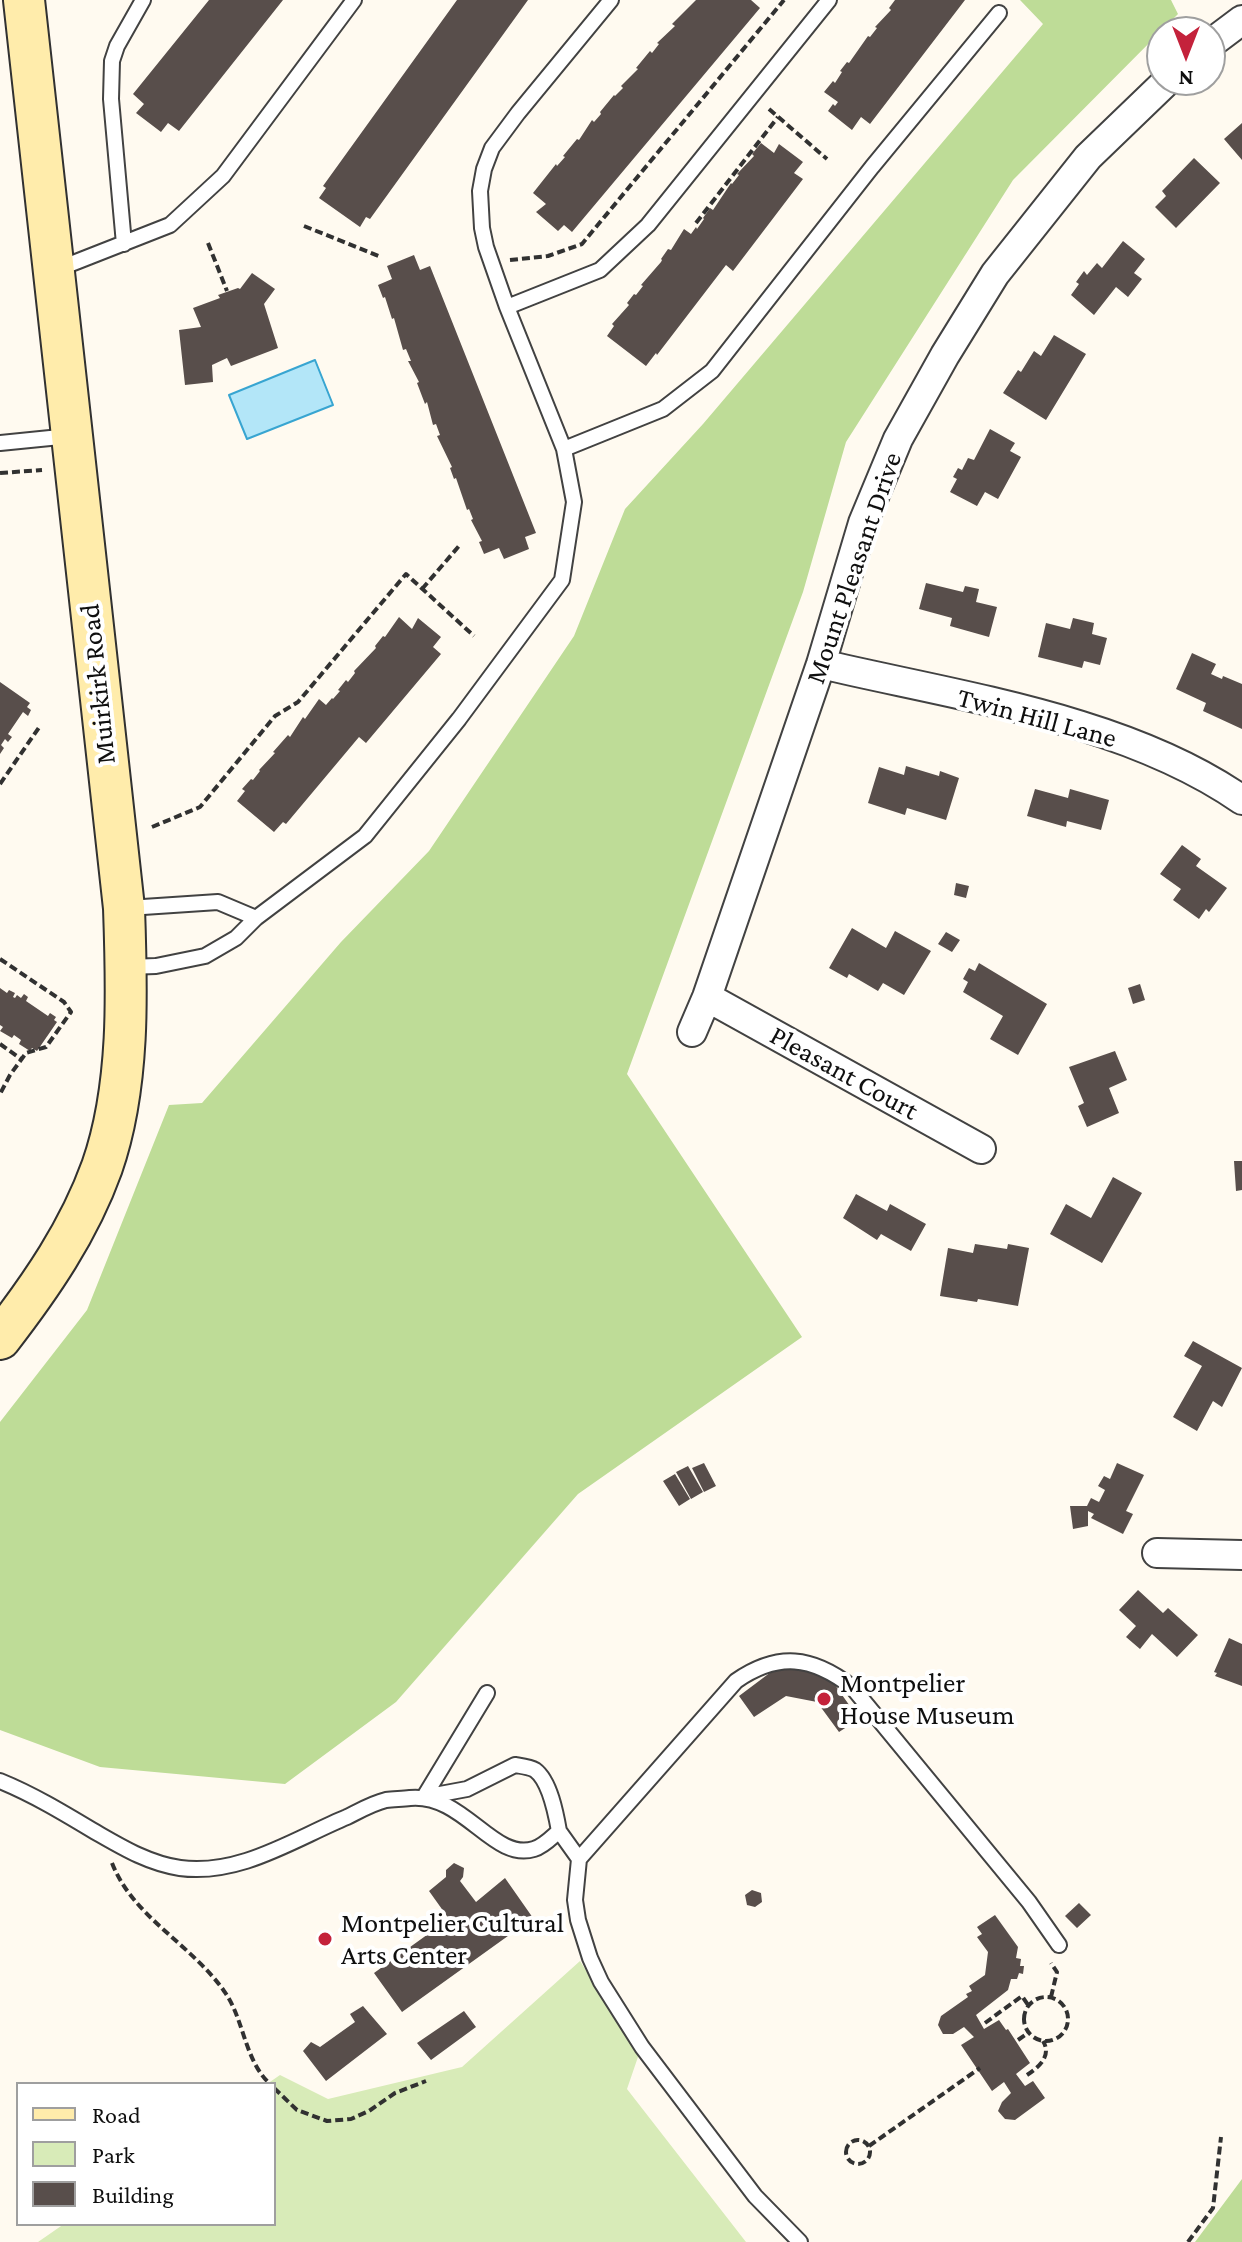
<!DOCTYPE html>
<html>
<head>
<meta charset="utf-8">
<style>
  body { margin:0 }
  #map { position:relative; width:1242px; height:2242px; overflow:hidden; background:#fffaf0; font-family:"Crimson Pro",serif }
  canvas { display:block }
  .legend { position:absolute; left:16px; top:2082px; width:260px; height:144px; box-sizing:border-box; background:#fff; border:2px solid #9f9f9f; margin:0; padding:10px 14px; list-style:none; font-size:24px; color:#0f0f0f }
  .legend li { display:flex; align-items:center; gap:16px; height:40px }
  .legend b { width:40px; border:2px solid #9f9f9f }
  .north { position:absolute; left:1146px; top:16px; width:80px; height:80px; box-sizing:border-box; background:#fff; border:2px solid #9f9f9f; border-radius:50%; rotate:180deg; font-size:22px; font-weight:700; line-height:32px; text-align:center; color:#0f0f0f }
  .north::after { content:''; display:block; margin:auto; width:28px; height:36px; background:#c4223b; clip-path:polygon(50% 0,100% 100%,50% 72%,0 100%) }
</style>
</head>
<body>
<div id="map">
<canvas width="1242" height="2242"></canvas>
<ul class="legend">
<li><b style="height:10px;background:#ffecab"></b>Road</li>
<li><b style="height:22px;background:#d8ebb8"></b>Park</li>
<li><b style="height:22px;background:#584e4b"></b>Building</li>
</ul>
<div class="north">N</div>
</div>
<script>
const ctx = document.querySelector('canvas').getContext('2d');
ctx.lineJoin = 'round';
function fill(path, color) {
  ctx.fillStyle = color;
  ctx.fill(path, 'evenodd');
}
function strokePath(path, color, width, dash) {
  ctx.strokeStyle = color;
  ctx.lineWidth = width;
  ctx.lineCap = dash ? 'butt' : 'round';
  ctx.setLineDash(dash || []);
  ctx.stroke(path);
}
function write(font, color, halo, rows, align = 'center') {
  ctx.font = font + ' "Crimson Pro",serif';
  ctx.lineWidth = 8;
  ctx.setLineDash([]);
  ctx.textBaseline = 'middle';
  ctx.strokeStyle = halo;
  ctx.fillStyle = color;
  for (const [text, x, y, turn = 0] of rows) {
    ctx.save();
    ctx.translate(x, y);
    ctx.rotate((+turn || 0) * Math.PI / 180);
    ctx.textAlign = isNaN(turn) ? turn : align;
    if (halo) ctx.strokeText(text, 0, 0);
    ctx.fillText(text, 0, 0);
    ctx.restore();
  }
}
const green = new Path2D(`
  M580 1961 639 2054 627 2089 746 2242H38L64 2224H274V2084H267L280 2075 328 2099 462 2067Z`);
const forest = new Path2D(`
  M1020 0H1171L1178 14 1013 180 846 442 803 592 627 1074 802 1337 578 1494 396 1702 285 1784 100 1767 0 1730V1422L87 1310 169 1105 202 1103 341 942 429 851 574 636 625 509 703 424 1043 24Z
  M1242 2179V2242H1195Z`);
const water = new Path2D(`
  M315 360 333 405 247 439 229 395Z`);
const building = new Path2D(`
  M209 0H283L179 131 168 123 161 132 136 113 144 104 133 94Z
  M457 0H528L370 219 366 217 360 227 319 198 326 188 323 186Z
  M696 0H751L760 8 572 232 564 225 558 231 536 212 546 204 533 193 556 164 557 166 565 157 563 156 577 139 579 140 592 120 594 122 601 114 600 112 614 95 615 96 623 88 621 86 638 69 636 68 650 51 652 53 659 44 657 43 675 26 672 24Z
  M895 0H965L870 124 861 117 852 130 828 111 833 104 835 106 838 102 824 92 833 81 835 83 842 72 840 71 847 62 849 63 868 36 870 37 877 28 875 27 891 10 889 8Z
  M1242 123V160L1224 139Z
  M761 143 774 153 779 144 803 162 794 173 803 179 733 271 726 265 657 355 656 353 646 366 607 336 614 326 612 324 629 305 627 303 634 294 636 295 643 286 641 285 661 262 662 260 661 259 668 249 671 250 684 229 691 234 696 227 697 229 704 219 703 218 710 208 713 210 731 183 732 184 739 175 737 174 754 156 752 154Z
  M1194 158 1220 183 1176 228 1155 207 1166 196 1162 191Z
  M1123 241 1145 259 1134 273 1142 279 1128 297 1116 287 1094 315 1071 295 1079 284 1076 282 1084 271 1087 275 1097 263 1102 268Z
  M414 255 420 270 430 266 536 533 525 537 529 549 504 559 499 548 484 554 479 542 482 541 471 520 473 519 469 509 467 510 456 478 454 479 450 468 452 467 437 436 440 435 436 424 433 425 427 402 425 404 417 383 419 382 408 361H411L406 349 403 350 394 318 392 319 385 297 383 298 378 285 392 279 387 266Z
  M252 273 275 289 264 304 278 348 231 366 227 358 212 365 213 382 185 385 179 330 201 327 193 308 220 298 218 295 238 288 240 289Z
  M1054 335 1086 354 1046 420 1003 393 1018 370 1021 372 1034 351 1041 356Z
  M990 429 1015 443 1010 451 1021 457 998 499 985 492 977 506 950 492 957 479 953 477 958 468 962 470 968 458 974 460Z
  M926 583 963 592 965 586 979 589 976 602 997 607 989 637 950 626 952 618 919 609Z
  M399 617 412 629 418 618 441 637 433 647 441 654 366 743 359 737 286 824 283 822 274 832 237 801 245 791 242 789 251 779 253 780 260 771 259 770 275 753 273 752 288 735 290 737 303 717 305 719 319 699 326 705 332 698 333 699 340 691 338 690 346 680 348 682 355 673 354 671 376 648 375 646 383 636 385 637Z
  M1073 618 1094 623 1092 634 1107 638 1100 665 1084 661 1082 668 1038 657 1046 623 1070 629Z
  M1192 653 1216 664 1211 674 1222 679 1223 676 1242 684V729L1203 711 1206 703 1176 689Z
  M0 682 30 703 27 707 31 710 28 716 23 712 8 734 12 737 8 742 5 739 1 745 4 748 0 754Z
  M906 766 939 776 940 771 959 778 946 820 907 808 905 815 868 803 879 767 904 775Z
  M1035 789 1068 798 1070 789 1109 800 1101 830 1067 821 1066 827 1027 816Z
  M1182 845 1201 859 1196 866 1227 888 1209 912 1206 909 1199 919 1173 900 1181 889 1160 874Z
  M956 883 969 886 966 898 954 895Z
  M852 928 886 948 895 931 931 951 904 995 883 983 878 991 849 974 847 978 829 968Z
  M946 932 960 940 952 952 938 944Z
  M979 963 1047 1004 1018 1055 990 1039 1003 1016 963 992 968 982 963 979 969 968 975 971Z
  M1140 984 1145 1000 1133 1004 1128 988Z
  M0 988 7 993 9 990 15 993 13 997 15 998 17 995 21 998 24 994 28 997 26 1001 48 1016 50 1013 56 1017 54 1020 57 1022 37 1051 32 1048 30 1051 19 1044 21 1040 14 1035 12 1038 0 1031 3 1027 0 1025Z
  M1115 1051 1127 1080 1109 1088 1119 1113 1087 1127 1078 1106 1084 1103 1069 1067Z
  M1234 1161H1242V1190L1236 1191Z
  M1113 1177 1142 1193 1102 1263 1050 1234 1066 1204 1091 1218Z
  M856 1194 887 1211 890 1204 926 1224 911 1251 881 1234 877 1240 843 1218Z
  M975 1244 1007 1249 1008 1244 1029 1248 1018 1306 978 1299 977 1302 940 1296 948 1248 973 1253Z
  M1193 1341 1242 1368 1222 1407 1213 1401 1197 1431 1173 1417 1202 1366 1184 1356Z
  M704 1463 716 1486 704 1492 692 1468Z
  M1117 1463 1144 1475 1126 1511 1133 1514 1123 1534 1091 1518 1094 1514 1088 1511V1526L1073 1529 1070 1506H1087L1091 1498 1099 1502 1105 1490 1098 1486 1104 1476 1110 1479Z
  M688 1466 703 1492 691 1499 676 1472Z
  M675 1474 690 1499 679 1506 663 1481Z
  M1138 1590 1163 1613 1168 1608 1198 1635 1177 1657 1152 1634 1140 1649 1126 1637 1136 1626 1119 1610Z
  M1229 1638 1242 1644V1686L1215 1676 1217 1673 1214 1672Z
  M779 1666 828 1675 859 1719 839 1732 817 1702 786 1696 754 1717 739 1696Z
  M454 1863 464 1868 463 1877 460 1881 476 1902 505 1878 533 1918 402 2012 374 1973 449 1919 429 1891 446 1877V1870Z
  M752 1890 761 1893 762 1902 755 1907 747 1905 745 1895Z
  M1079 1903 1091 1915 1077 1928 1065 1916Z
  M995 1915 1018 1947 1016 1958 1021 1959 1020 1966H1024L1023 1974 1019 1973 1017 1979H1011L1008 1990 976 2015 984 2029 999 2020 1006 2030 1008 2029 1030 2063 1016 2074 1025 2086 1033 2081 1045 2098 1015 2120 1005 2119 998 2111 1002 2102 1011 2093 1004 2082 992 2091 961 2045 974 2037 964 2027 953 2034H943L938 2025 941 2016 968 1997 966 1994 972 1991 969 1986 985 1975 988 1952 977 1937 982 1934 977 1927Z
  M363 2006 387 2034 326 2081 303 2051 311 2042 320 2047 355 2022 350 2014Z
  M464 2011 476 2027 431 2060 417 2043Z`);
const path = new Path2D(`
  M769 109 827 159
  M696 223 778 117
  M304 226 381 257
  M208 243 227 291
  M510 260 548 256 582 244 784 0
  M0 473 42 470
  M422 589 459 546
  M0 784 40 726
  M152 827 200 807 275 716 298 702 406 574 474 636
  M0 959 64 1002 71 1012 46 1047 26 1053 10 1075 0 1094
  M0 1044 21 1059
  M112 1863C133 1917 191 1944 224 1991 244 2018 244 2060 270 2084
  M1024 2019a22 22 0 1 1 44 0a22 22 0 1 1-44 0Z
  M1051 1997 1057 1972 1051 1963
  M985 2023 1022 1996 1028 2005
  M1018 2040 1028 2033
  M1027 2075C1039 2067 1052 2056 1043 2041
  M274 2088 297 2110 327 2121 351 2119 369 2111 395 2093 426 2081
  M846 2152a12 12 0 1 1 24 0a12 12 0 1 1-24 0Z
  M869 2146 980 2068
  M1188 2242 1213 2208 1221 2137`);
const service = new Path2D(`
  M124 244 111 99 112 61 117 46 143 0
  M58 269 170 225 223 176 354 0
  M507 307 600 270 648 225 829 0
  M0 443 70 436
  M564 449 663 409 712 371 872 167 999 13
  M128 908 218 902 256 918
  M127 967 156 966 205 956 236 938 256 918 365 836 459 719 562 580 574 502 564 449 507 307 486 247 482 228 480 191 484 169 492 148 518 113 611 0
  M0 1781C32 1794 62 1812 92 1830 120 1846 147 1863 180 1868 240 1876 294 1839 347 1817 359 1811 373 1803 386 1800 394 1799 402 1799 410 1798 464 1793 493 1862 534 1849 544 1846 552 1837 559 1831 556 1814 550 1781 535 1770 530 1767 521 1766 515 1765L467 1789 424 1797 487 1693
  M559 1831 579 1859 575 1900 578 1920 590 1958 601 1982 642 2047 755 2196 800 2242
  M579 1859 736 1681C778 1652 812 1656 852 1687L1029 1902 1059 1945`);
const minor = new Path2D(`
  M1210 44 1242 20
  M821 664C957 696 1126 719 1242 800
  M707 997 981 1149
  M692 1032 707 997 821 664 863 523 898 439 945 355 995 274 1088 157 1168 80
  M1157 1553 1242 1555`);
const secondary = new Path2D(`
  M0 1339C41 1286 79 1231 102 1167 130 1087 127 992 124 908L24 0`);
const markers = [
  [824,1699,8,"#c4223b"],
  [325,1939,8,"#c4223b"]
];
const streetNames = [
  ["Mount Pleasant Drive",854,568,-71],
  ["Muirkirk Road",98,684,-96],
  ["Twin Hill Lane",1037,718,15],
  ["Pleasant Court",844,1073,29]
];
const poiNames = [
  ["Montpelier",840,1683],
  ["House Museum",840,1715],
  ["Montpelier Cultural",341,1923],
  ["Arts Center",341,1955]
];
fill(green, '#d8ebb8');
fill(forest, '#bedc97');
fill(water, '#b3e6f8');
strokePath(water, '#38a5d1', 2);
fill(building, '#584e4b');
strokePath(service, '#424242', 18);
strokePath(minor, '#424242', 32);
strokePath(secondary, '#313131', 44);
strokePath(path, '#313131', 4, [8, 4]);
strokePath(service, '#fff', 14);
strokePath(minor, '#fff', 28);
strokePath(secondary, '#ffecab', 40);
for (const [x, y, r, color] of markers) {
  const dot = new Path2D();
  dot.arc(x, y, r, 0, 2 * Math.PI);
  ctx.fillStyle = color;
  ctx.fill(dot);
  strokePath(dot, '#fff', 3);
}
write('28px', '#0f0f0f', '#fff', streetNames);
write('28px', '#0f0f0f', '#fff', poiNames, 'left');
</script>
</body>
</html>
